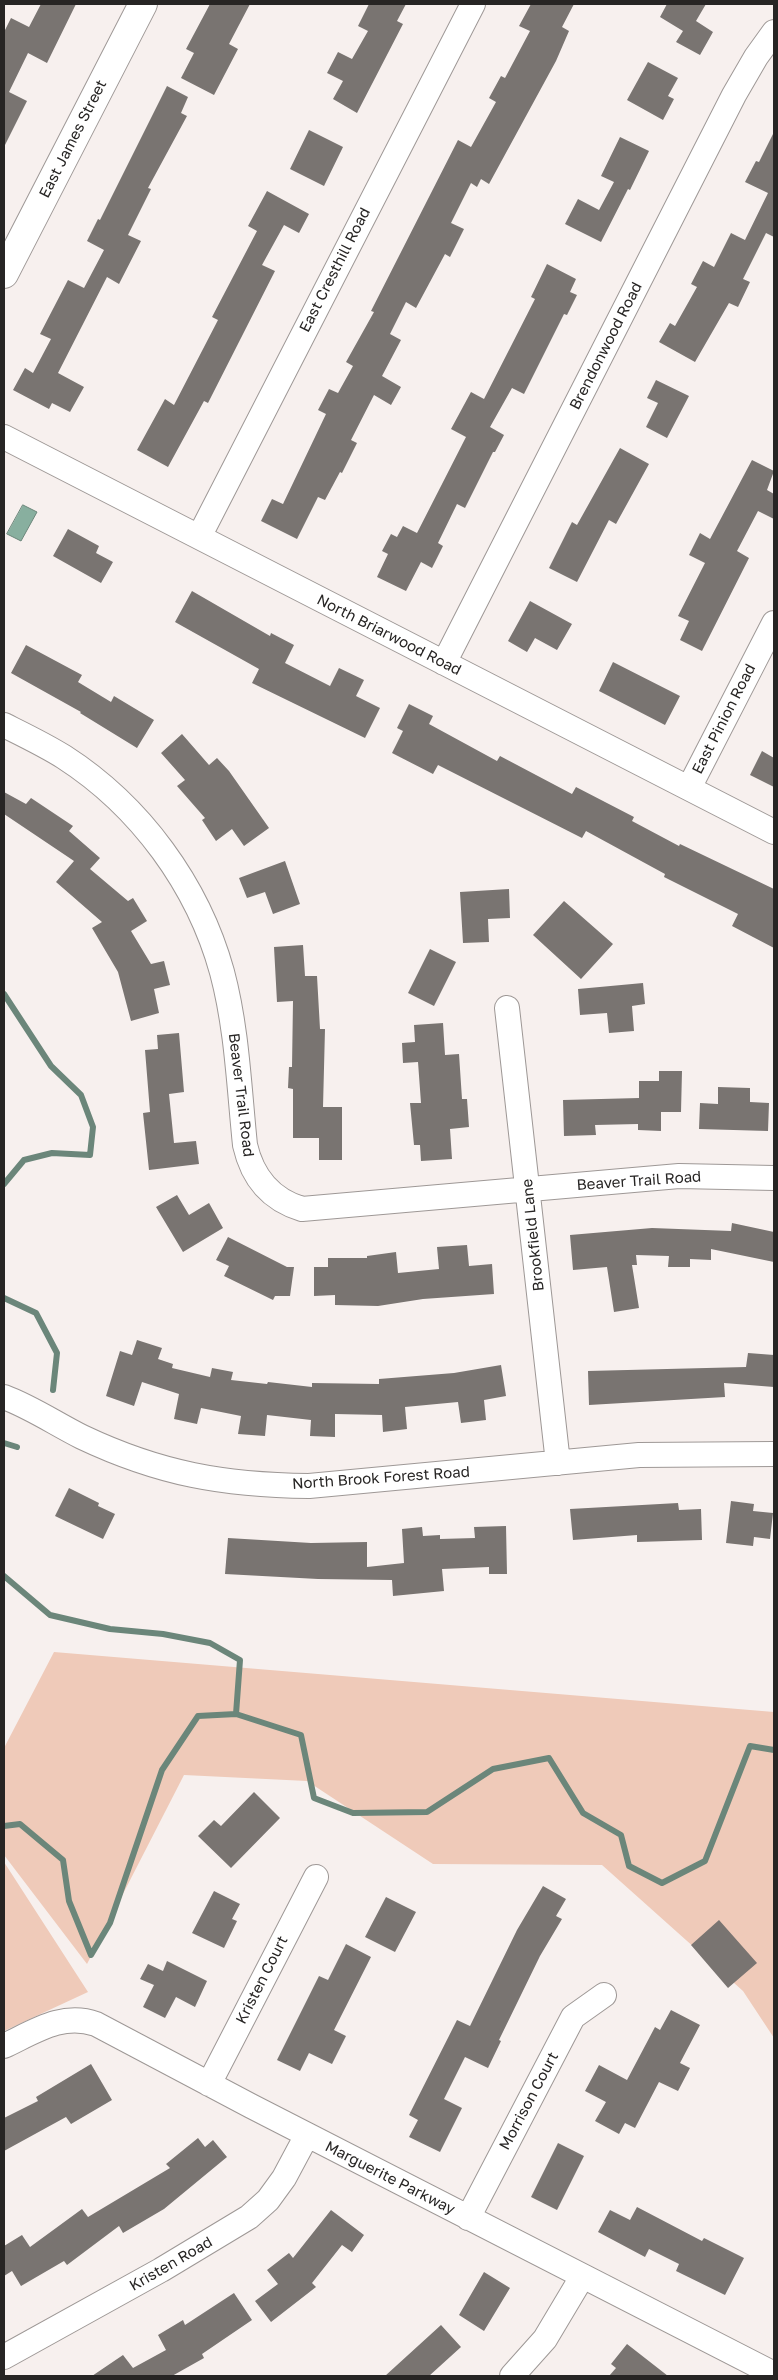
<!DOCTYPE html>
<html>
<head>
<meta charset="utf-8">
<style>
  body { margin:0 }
  #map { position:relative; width:778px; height:2380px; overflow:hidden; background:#f7f0ee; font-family:"Golos Text",sans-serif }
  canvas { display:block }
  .frame { position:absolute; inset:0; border:5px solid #272524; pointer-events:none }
</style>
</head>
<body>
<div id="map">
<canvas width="778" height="2380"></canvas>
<div class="frame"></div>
</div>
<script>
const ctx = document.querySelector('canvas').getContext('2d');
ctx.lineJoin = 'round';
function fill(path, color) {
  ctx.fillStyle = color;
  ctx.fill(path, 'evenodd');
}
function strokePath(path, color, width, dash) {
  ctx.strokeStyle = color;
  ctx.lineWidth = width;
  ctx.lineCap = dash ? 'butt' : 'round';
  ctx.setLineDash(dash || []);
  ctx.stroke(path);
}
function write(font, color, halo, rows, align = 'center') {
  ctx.font = font + ' "Golos Text",sans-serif';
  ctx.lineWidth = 4.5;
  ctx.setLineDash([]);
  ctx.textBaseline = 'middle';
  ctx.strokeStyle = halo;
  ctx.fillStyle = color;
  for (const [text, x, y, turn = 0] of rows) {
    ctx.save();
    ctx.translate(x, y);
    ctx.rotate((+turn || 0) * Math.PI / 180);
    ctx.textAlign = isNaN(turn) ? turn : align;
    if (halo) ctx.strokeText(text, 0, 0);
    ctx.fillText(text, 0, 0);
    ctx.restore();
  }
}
const green = new Path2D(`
  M54 1652 774 1712V2038L743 1991 602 1865 433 1864 307 1781 184 1775 87 1964 4 1855V1748Z
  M4 1862 88 1992 4 2031Z`);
const water = new Path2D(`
  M23 505 37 512 21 541 7 534Z`);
const stream = new Path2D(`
  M4 994 51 1066 81 1095 93 1127 90 1155 52 1153 24 1160 4 1184
  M4 1298 36 1313 57 1353 53 1390
  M4 1443 17 1447
  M4 1576 50 1615 110 1629 163 1634 210 1643 240 1660 236 1714
  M4 1826 20 1824 63 1860 69 1901 91 1955 110 1923 162 1770 198 1716 236 1714 301 1735 314 1798 353 1813 427 1812 493 1769 549 1758 583 1813 621 1835 629 1866 662 1883 705 1861 750 1746 774 1750`);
const building = new Path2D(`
  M41 4H76L47 63 28 53 9 92 27 101 4 147V32L11 18 29 27Z
  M210 4H250L229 44 238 49 214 95 181 78 194 53 186 49Z
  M369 4H406L397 21 403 24 357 113 333 99 343 81 327 73 338 52 352 59 368 31 358 26Z
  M531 4H574L562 27 569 31 556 61 489 184 481 179 477 187 471 183 451 223 464 229 450 257 445 254 416 308 406 302 390 334 401 340 382 376 401 387 391 405 374 395 351 440 357 443 342 473 340 472 325 500 318 497 297 539 261 521 272 499 283 504 326 414 318 410 329 389 338 393 353 366 346 362 374 312 371 311 458 140 471 147 496 102 489 98 501 76 505 78 530 31 519 26Z
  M667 4H706L696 21 713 32 700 55 676 42 683 31 660 17Z
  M648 62 678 78 668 96 674 99 663 120 627 100Z
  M167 86 188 97 181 113 187 116 148 188 151 189 128 235 141 241 119 284 107 277 58 373 84 387 70 412 52 403 49 409 13 390 25 368 33 373 51 339 40 334 68 280 84 288 104 250 87 241 98 219 100 220Z
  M309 130 343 147 324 186 290 169Z
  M774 132V237L766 233 743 279 750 282 738 307 729 303 695 362 659 342 670 323 675 326 697 287 691 284 703 261 714 267 731 233 745 240 768 193 745 182 756 161 759 162Z
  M620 137 649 151 630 190 628 189 601 242 565 224 578 199 599 210 614 182 601 176Z
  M267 191 309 214 299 233 284 225 262 265 275 271 208 403 204 401 168 467 137 450 165 399 174 405 218 320 212 317 257 231 248 226Z
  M547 264 576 279 570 292 577 295 567 315 564 314 524 394 512 388 490 427 504 435 495 452H493L465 508 457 504 438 543 443 546 432 568 421 562 406 591 377 577 388 554 382 551 391 534 397 537 403 526 417 533 466 437 451 429 471 392 484 399 535 299 531 297Z
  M656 380 689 396 667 438 646 427 658 403 647 398Z
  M620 448 649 464 616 524 609 520 577 582 549 568 572 522 577 525Z
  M752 460 774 471 767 490 774 494V519L758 511 737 551 749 558 702 651 680 640 689 621 678 616 705 563 689 555 700 533 710 539Z
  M68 529 99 546 96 553 113 562 101 583 53 556Z
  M192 591 270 636 271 633 294 645 285 663 330 686 339 668 364 680 356 696 380 708 365 738 252 683 259 669 175 622Z
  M530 601 572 624 557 650 535 638 527 652 508 641Z
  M26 645 82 675 78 682 111 702 114 696 154 720 137 748 80 713 81 712 11 673Z
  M613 662 680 696 665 725 599 691Z
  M409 704 433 716 429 724 497 761 500 756 572 794 576 787 634 817 632 821 679 846 680 844 774 889V948L732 926 738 914 664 877 665 874 586 831 582 838 438 765 433 774 392 753 403 731 397 728Z
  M182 734 209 765 217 758 229 771 269 828 244 846 232 829 216 841 202 820 205 818 177 786 185 780 161 753Z
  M762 751 774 758V787L750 775Z
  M4 792 26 804 31 798 73 826 69 831 100 858 90 869 128 901 133 898 147 921 131 931 151 964 164 961 170 985 154 989 159 1013 131 1021 118 972 92 928 102 922 56 882 74 861 4 814Z
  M285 861 300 904 273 914 265 892 247 898 239 878Z
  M509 889 510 918 488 919 489 942 463 943 460 892Z
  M564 901 613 944 581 979 533 935Z
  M303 945 305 976H317L320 1029H325L323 1107H342V1160H319V1138H293V1089L288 1088 289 1067H292L293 1001 277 1002 274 947Z
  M430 949 456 962 434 1006 408 993Z
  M643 983 645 1004 632 1006 634 1031 609 1033 607 1013 580 1015 578 989Z
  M443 1023 445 1055 459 1054 462 1099H467L469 1127 450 1129 452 1159 421 1161 420 1145H414L410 1103H421L418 1062 403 1063 402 1043 415 1042 414 1025Z
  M179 1033 184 1092 169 1094 174 1143 196 1141 199 1164 149 1170 143 1113 150 1112 145 1050 158 1049 157 1035Z
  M659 1071H682L681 1112H661V1131L638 1130V1124L595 1125 596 1135 564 1136 563 1100 639 1098V1081H659Z
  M718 1087 750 1088V1102L769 1103 768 1131 699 1129 700 1103 718 1104Z
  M177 1195 189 1215 209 1203 223 1228 183 1252 156 1207Z
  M732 1223 774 1232V1262L711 1249V1260L690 1259V1267H668L669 1256 636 1255 637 1265H632L639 1308 614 1312 607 1267 573 1270 570 1235 652 1228 731 1231Z
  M228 1237 287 1267H294L290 1296H275L273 1300 224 1276 229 1266 216 1260Z
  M467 1245 469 1266 492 1264 494 1294 423 1299 378 1306 335 1305V1295L314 1296V1267H328V1258H367V1256L396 1252 398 1273 439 1269 437 1247Z
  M137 1340 162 1348 158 1359 173 1364 172 1368 210 1377 212 1368 233 1372 231 1380 267 1384 268 1382 312 1387V1383L379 1384V1379L454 1373 501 1365 506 1396 484 1400 486 1420 461 1423 458 1402 405 1407 407 1429 383 1432 382 1415 335 1414V1437L310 1436 311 1420 267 1415 265 1436 238 1434 241 1416 201 1408 197 1424 174 1419 179 1394 142 1382 134 1406 106 1396 120 1351 132 1355Z
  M748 1353 774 1355V1387L724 1383 725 1397 589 1405 588 1371 746 1367Z
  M69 1488 99 1503 98 1506 115 1514 103 1539 55 1516Z
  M731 1501 754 1504 753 1511 773 1513 770 1539 754 1537 753 1546 726 1543Z
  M678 1503 679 1510 701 1509 702 1540 637 1542V1535L573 1540 570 1509Z
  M506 1526 507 1574H489V1567L442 1569 444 1591 393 1596 392 1580 318 1579 225 1574 228 1538 311 1543 367 1542V1567L404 1563 402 1529 422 1527 423 1536 440 1535V1539L475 1538 474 1527Z
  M254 1792 280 1818 231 1868 198 1836 214 1820 221 1826Z
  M543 1886 566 1899 556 1916 562 1919 540 1956 499 2040 501 2041 488 2068 465 2057 444 2099 462 2108 440 2152 409 2137 418 2120 409 2115 457 2020 470 2026 517 1930Z
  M214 1891 240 1904 232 1919 237 1921 224 1948 192 1933Z
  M386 1897 416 1912 395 1952 365 1937Z
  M719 1920 757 1963 728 1988 691 1945Z
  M346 1944 371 1957 334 2030 346 2036 332 2064 309 2053 300 2071 277 2060 319 1976 328 1980Z
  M167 1961 207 1981 195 2007 176 1997 165 2018 143 2007 154 1985 140 1979 148 1964 163 1971Z
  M671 2010 700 2025 680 2063 690 2068 678 2091 659 2082 635 2128 625 2123 619 2134 595 2121 606 2102 585 2091 599 2065 627 2080 655 2027 660 2030Z
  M91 2064 112 2100 71 2124 66 2117 4 2151V2118L38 2101 36 2097Z
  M198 2138 205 2147 213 2140 227 2157 164 2209 123 2233 119 2226 67 2265 64 2261 21 2286 12 2271 4 2276V2246L22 2235 30 2247 82 2209 88 2217 170 2168 166 2164Z
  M558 2143 584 2156 557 2210 531 2197Z
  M637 2207 702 2241 704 2238 744 2258 725 2295 676 2271 679 2264 649 2249 645 2257 598 2232 610 2210 630 2220Z
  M331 2210 364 2235 352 2252 342 2245 312 2283 316 2287 271 2322 255 2301 278 2284 267 2270 289 2253 293 2258Z
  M484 2272 510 2288 484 2331 459 2315Z
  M234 2293 252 2320 202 2354 204 2358 172 2376H92L123 2355 133 2368 166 2350 158 2335 183 2320 185 2325Z
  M441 2325 461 2347 429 2376H385Z
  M627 2344 668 2376H609L616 2368 611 2364Z`);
const minor = new Path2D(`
  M4 437 774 832
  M199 537 473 4
  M444 663 734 95 756 57 774 32
  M4 725C24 735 45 745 64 757 140 806 198 885 222 972 237 1028 239 1087 245 1145 252 1176 269 1199 302 1209L679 1176 774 1178
  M689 788 774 623
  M507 1008 558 1463
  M4 1397C31 1407 56 1424 82 1437 160 1474 224 1485 309 1486L639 1455 774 1454
  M4 2046C34 2032 62 2012 96 2024L251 2106 774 2374
  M209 2084 316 1877
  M468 2218 573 2017 604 1995
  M4 2357 161 2270 249 2217 268 2200 284 2178 307 2135
  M512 2376 545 2339 582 2277`);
const tertiary = new Path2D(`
  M4 274 143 4`);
const streetNames = [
  ["East James Street",73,139,-63],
  ["East Cresthill Road",335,270,-63],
  ["Brendonwood Road",606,346,-63],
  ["North Briarwood Road",389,635,27],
  ["East Pinion Road",724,719,-63],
  ["Beaver Trail Road",241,1095,83],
  ["Beaver Trail Road",639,1181,-4],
  ["Brookfield Lane",533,1235,-96],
  ["North Brook Forest Road",381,1478,-4],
  ["Kristen Court",262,1980,-63],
  ["Morrison Court",529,2101,-62],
  ["Marguerite Parkway",390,2178,27],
  ["Kristen Road",171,2264,-30]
];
fill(green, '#efcab9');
fill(water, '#88af9f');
strokePath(water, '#6b867a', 1);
strokePath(stream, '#6b867a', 6);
fill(building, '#797471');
strokePath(minor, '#9e9896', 26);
strokePath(tertiary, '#9e9896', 30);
strokePath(minor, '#fff', 24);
strokePath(tertiary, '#fff', 28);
write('15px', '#272524', '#fff', streetNames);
</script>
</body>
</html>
